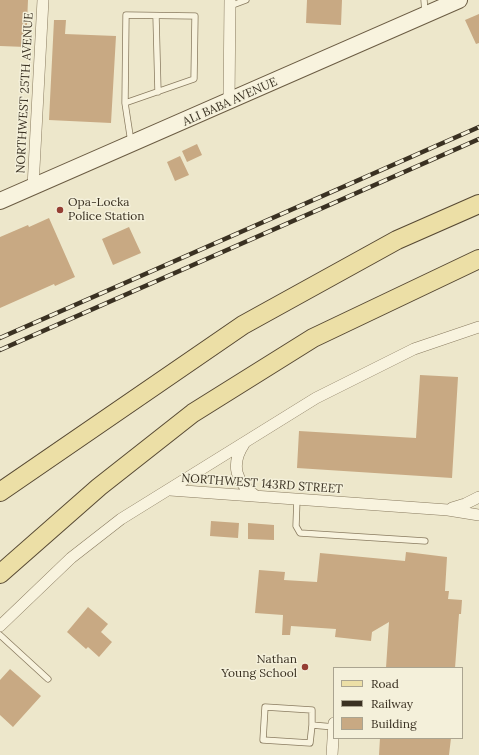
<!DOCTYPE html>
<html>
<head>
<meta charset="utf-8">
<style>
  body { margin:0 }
  #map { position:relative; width:479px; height:755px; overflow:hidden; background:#ede7cb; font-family:Lora,serif }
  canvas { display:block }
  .legend { position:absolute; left:333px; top:667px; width:130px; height:72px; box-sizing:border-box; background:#f4f0da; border:1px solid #aaa490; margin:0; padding:5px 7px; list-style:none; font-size:12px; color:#3a3122 }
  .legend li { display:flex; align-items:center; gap:8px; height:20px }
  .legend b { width:20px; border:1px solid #aaa490 }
</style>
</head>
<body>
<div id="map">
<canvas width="479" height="755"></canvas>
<ul class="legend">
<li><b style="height:5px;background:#ecdfa6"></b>Road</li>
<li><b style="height:5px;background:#3a3122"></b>Railway</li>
<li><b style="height:11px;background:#c8a983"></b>Building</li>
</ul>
</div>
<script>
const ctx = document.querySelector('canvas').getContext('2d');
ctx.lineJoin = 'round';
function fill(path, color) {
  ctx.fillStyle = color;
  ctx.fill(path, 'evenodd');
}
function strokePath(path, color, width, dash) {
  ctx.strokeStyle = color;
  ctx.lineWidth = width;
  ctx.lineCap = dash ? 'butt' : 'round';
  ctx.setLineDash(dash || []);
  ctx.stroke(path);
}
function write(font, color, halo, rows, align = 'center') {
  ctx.font = font + ' Lora,serif';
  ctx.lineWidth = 3;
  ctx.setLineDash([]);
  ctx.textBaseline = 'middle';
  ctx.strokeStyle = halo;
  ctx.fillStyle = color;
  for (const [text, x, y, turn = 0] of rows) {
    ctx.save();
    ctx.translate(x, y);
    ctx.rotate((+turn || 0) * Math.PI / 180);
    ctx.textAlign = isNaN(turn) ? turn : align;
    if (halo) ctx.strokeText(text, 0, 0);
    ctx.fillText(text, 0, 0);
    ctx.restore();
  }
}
const building = new Path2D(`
  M0 0H28L26 47 0 46Z
  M307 0H342L341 25 306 23Z
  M479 14V43L476 44 465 20Z
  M54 20H66L65 34 116 36 111 123 49 120Z
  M197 144 202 155 187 162 182 151Z
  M180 156 189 175 175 181 167 162Z
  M49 218 75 277 55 286 54 284 0 308V237L28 225 29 227Z
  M129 227 141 253 113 265 102 239Z
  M420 375 458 377 452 478 297 468 299 431 416 438Z
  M211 521 239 523 238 538 210 536Z
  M248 523 274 525V540L248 539Z
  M406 552 447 557 445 591H449L448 599 462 600 461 614H459L455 668H386L389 622 372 632 371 641 335 637 336 629 291 626 290 635H282L283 615 255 613 259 570 285 572 284 580 317 582 320 553 405 561Z
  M88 607 108 624 101 632 112 642 99 657 88 647 86 649 67 632Z
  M10 669 41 696 13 727 0 715V680Z
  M380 738H451L449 755H379Z`);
const lane = new Path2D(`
  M424 0 425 12
  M230 6 246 0
  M156 16 158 92
  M125 103 126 15 195 16 194 79 125 103 131 142
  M297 499 296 526 300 533 425 541
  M0 635 48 679
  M312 725 310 743 263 740 265 707 312 710V725L334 727`);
const street = new Path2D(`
  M229 102 230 0
  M33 187 43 0
  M244 444C230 465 236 483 256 496
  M170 490 448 510 479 515
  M452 508 465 504 479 497
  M0 626 71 558 121 519 316 398 414 349 479 327
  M332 755 334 723`);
const secondary = new Path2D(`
  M0 201 459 0`);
const primary = new Path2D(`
  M0 492 243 325 397 240 479 204
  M0 574 99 487 193 413 313 338 479 259`);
const rail = new Path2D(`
  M0 338 479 127
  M0 350 479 139`);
const markers = [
  [60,210,4,"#953e33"],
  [305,667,4,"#953e33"]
];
const streetNames = [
  ["NORTHWEST 25TH AVENUE",25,93,-87],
  ["ALI BABA AVENUE",230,102,-24],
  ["NORTHWEST 143RD STREET",262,484,4]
];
const poiNames = [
  ["Opa-Locka",68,203],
  ["Police Station",68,217],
  ["Nathan",297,660,"right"],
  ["Young School",297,674,"right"]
];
fill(building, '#c8a983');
strokePath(lane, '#897b60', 7);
strokePath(street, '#897b60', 12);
strokePath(secondary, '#6b5c43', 18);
strokePath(primary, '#574933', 20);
strokePath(lane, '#f8f3de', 5.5);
strokePath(street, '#f8f3de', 11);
strokePath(secondary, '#f8f3de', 16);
strokePath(primary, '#ecdfa6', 18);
strokePath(rail, '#3a3122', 4.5);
strokePath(rail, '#f4f0da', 3, [9]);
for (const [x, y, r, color] of markers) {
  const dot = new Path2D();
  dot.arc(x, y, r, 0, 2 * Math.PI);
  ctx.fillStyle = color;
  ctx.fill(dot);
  strokePath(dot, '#f4f0da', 1.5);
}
write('12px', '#3a3122', '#f4f0da', streetNames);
write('12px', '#3a3122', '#f4f0da', poiNames, 'left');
</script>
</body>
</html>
